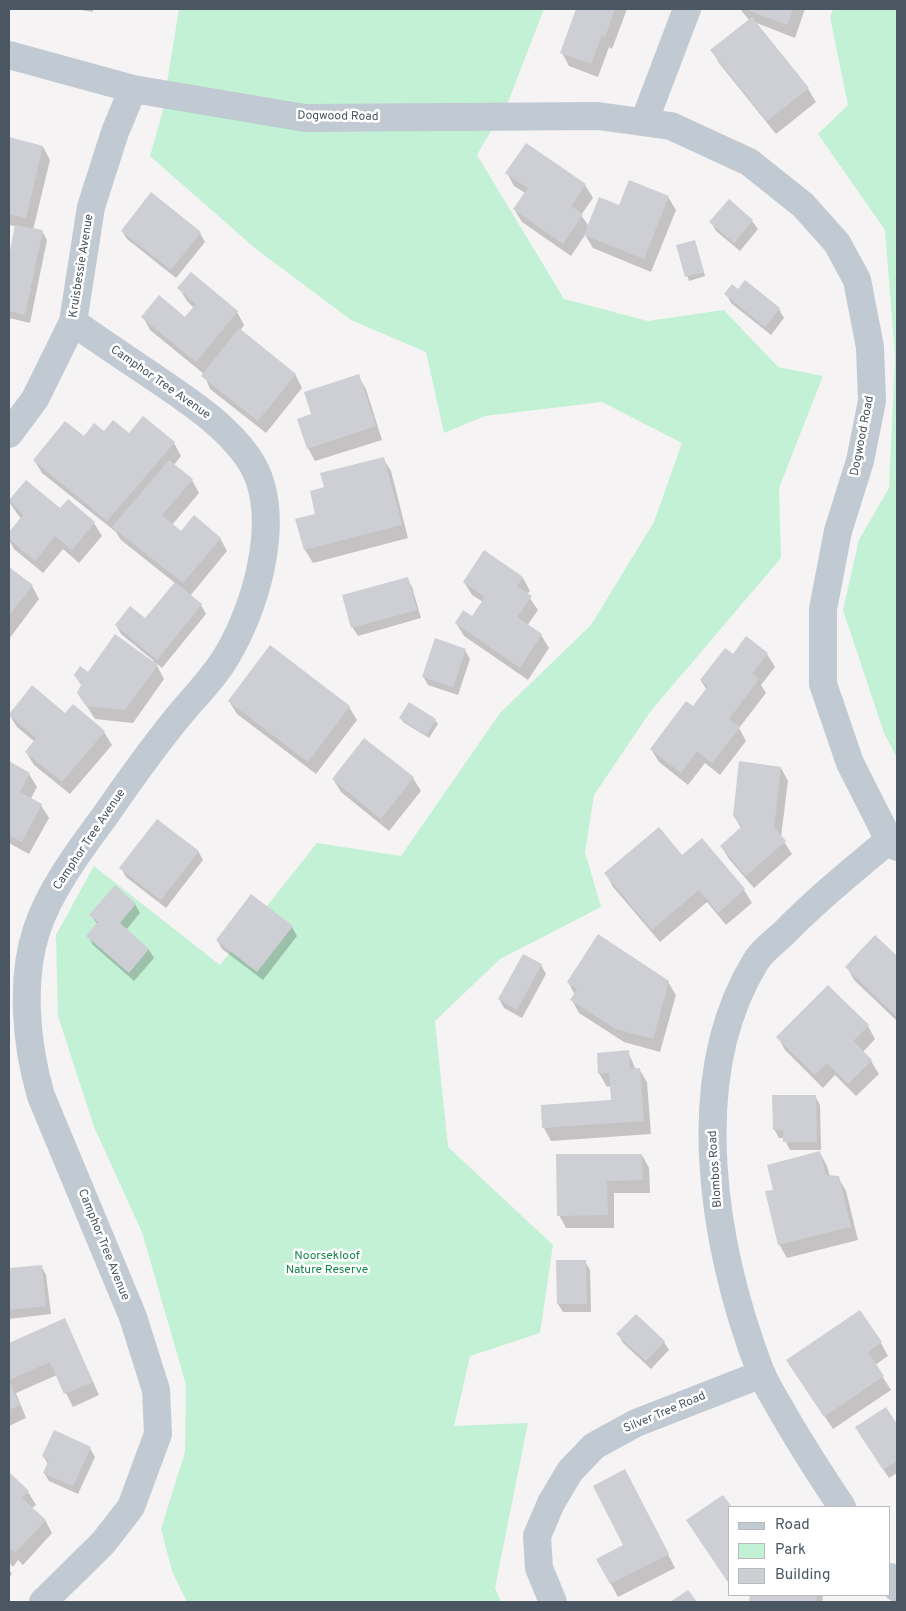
<!DOCTYPE html>
<html>
<head>
<meta charset="utf-8">
<style>
  body { margin:0 }
  #map { position:relative; width:906px; height:1611px; overflow:hidden; background:#f5f3f3; font-family:Overpass,sans-serif }
  canvas { display:block }
  .frame { position:absolute; inset:0; border:10px solid #4a5661; pointer-events:none }
  .legend { position:absolute; left:728px; top:1506px; width:162px; height:90px; box-sizing:border-box; background:#fff; border:1px solid #b7bbc0; margin:0; padding:6px 9px; list-style:none; font-size:15px; color:#4a5661 }
  .legend li { display:flex; align-items:center; gap:10px; height:25px }
  .legend b { width:25px; border:1px solid #b7bbc0 }
</style>
</head>
<body>
<div id="map">
<canvas width="906" height="1611"></canvas>
<div class="frame"></div>
<ul class="legend">
<li><b style="height:6px;background:#c1cad2"></b>Road</li>
<li><b style="height:14px;background:#c3f1d5"></b>Park</li>
<li><b style="height:14px;background:#cdcfd5"></b>Building</li>
</ul>
</div>
<script>
const ctx = document.querySelector('canvas').getContext('2d');
ctx.lineJoin = 'round';
function fill(path, color) {
  ctx.fillStyle = color;
  ctx.fill(path, 'evenodd');
}
function strokePath(path, color, width, dash) {
  ctx.strokeStyle = color;
  ctx.lineWidth = width;
  ctx.lineCap = dash ? 'butt' : 'round';
  ctx.setLineDash(dash || []);
  ctx.stroke(path);
}
function write(font, color, halo, rows, align = 'center') {
  ctx.font = font + ' Overpass,sans-serif';
  ctx.lineWidth = 5;
  ctx.setLineDash([]);
  ctx.textBaseline = 'middle';
  ctx.strokeStyle = halo;
  ctx.fillStyle = color;
  for (const [text, x, y, turn = 0] of rows) {
    ctx.save();
    ctx.translate(x, y);
    ctx.rotate((+turn || 0) * Math.PI / 180);
    ctx.textAlign = isNaN(turn) ? turn : align;
    if (halo) ctx.strokeText(text, 0, 0);
    ctx.fillText(text, 0, 0);
    ctx.restore();
  }
}
const green = new Path2D(`
  M179 9H544L508 102 477 155 564 299 648 321 724 310 778 367 823 376 779 488 781 558 650 712 594 795 585 852 601 907 500 959 435 1021 448 1147 553 1245 540 1333 470 1356 454 1426 528 1423 495 1588 501 1602H187L172 1571 161 1529 185 1452 186 1385 142 1232 94 1127 58 1016 56 935 94 866 220 965 317 843 401 856 500 713 591 625 654 522 682 443 602 402 485 416 444 433 426 352 351 320 256 249 150 156 162 114Z
  M833 9H897V758L884 733 843 610 859 540 889 488 895 357 885 230 818 134 848 105 830 17Z`);
const shadow = new Path2D(`
  M75 9H93V12Z
  M578 9H627L612 49 609 47 598 77 569 66 562 53Z
  M740 9H805L795 38 754 22 808 89 816 102 776 134 719 63 712 50 749 20Z
  M9 138 43 147 50 160 33 230 42 231 47 240 30 323 9 318V261L15 226 9 225Z
  M507 173 585 185 593 198 581 215 589 227 620 207 668 197 676 210 651 272 593 248 585 235 571 256 522 222 514 209 525 193 514 186Z
  M729 201 752 221 758 229 740 251 716 231 711 222Z
  M122 231 200 233 205 242 176 278 127 239Z
  M695 242 705 276 689 281 678 246Z
  M179 288 237 312 244 325 240 331 295 374 302 388 266 433 210 389 204 374 150 330 143 317 186 318 194 308 187 301Z
  M738 290 779 309 784 318 771 335 731 303 726 294Z
  M358 376 366 389 382 440 315 461 308 448 313 415Z
  M104 433 174 443 181 456 174 465 192 480 199 493 172 525 181 533 220 538 227 551 190 596 201 605 206 614 162 668 155 662 164 679 133 723 95 719 78 693 152 662 154 661 121 634 116 625 145 620 175 583 121 540 116 532 42 473 34 460 84 438Z
  M383 458 391 471 408 538 313 563 305 550 326 488Z
  M26 481 60 510 94 523 102 536 79 563 63 549 43 573 14 549 9 540V534L21 519 9 502Z
  M9 569 32 586 39 599 9 639Z
  M407 578 412 587 421 618 358 636 353 628 344 596Z
  M523 578 530 591 527 594 538 610 527 626 541 635 549 648 528 680 464 636 456 623 472 618 483 602 472 595 464 582Z
  M465 650 470 659 458 695 428 685 423 676Z
  M767 654 775 667 761 685 766 693 739 728 746 741 720 775 705 763 688 785 659 762 651 749 693 708 707 690 701 681 733 656Z
  M32 687 65 715 104 732 112 745 70 794 34 765 26 752 35 742 17 727 9 714Z
  M229 701 349 707 357 720 316 774 237 714Z
  M401 718 435 720 438 724 429 738 403 722Z
  M9 763 29 774 37 787 31 798 41 805 49 818 29 854 9 843Z
  M781 768 788 781 781 837 792 854 754 888 729 859 721 846 741 828 734 816Z
  M413 778 421 791 389 831 341 792 333 779Z
  M702 840 744 890 752 903 726 925 707 902 660 942 613 887 606 874 682 856Z
  M198 851 203 860 166 908 126 877 121 868Z
  M135 904 140 913 126 930 149 950 154 958 134 981 93 945 88 936 98 925 91 915Z
  M292 927 297 936 263 980 222 949 217 940Z
  M875 937 897 958V1021L854 980 847 967Z
  M541 965 546 974 522 1018 504 1008 499 999Z
  M568 982H668L676 995 660 1052 624 1042 579 1013 572 1000 575 995Z
  M868 1026 875 1039 863 1052 871 1061 879 1074 856 1096 835 1075 823 1088 785 1050 778 1037Z
  M628 1052 636 1070 639 1069 647 1082 651 1134 551 1141 544 1128 612 1101 611 1086 607 1087 599 1073Z
  M815 1096 820 1105 821 1150H790L784 1138H779L774 1129Z
  M820 1153 827 1166 830 1177H838L846 1191 858 1240 787 1258 779 1244 775 1191Z
  M642 1155 649 1168 650 1193H614V1228H566L559 1215Z
  M585 1261 590 1270 591 1312H563L558 1304Z
  M41 1266 46 1275 51 1314 9 1319V1270Z
  M65 1320 99 1395 73 1407 57 1375 16 1393 26 1418 9 1426V1344Z
  M618 1334 664 1342 669 1350 651 1369 623 1343Z
  M881 1343 888 1356 875 1365 891 1390 833 1429 787 1360Z
  M885 1408 897 1427V1473L889 1478 861 1436Z
  M90 1448 95 1457 78 1494 49 1481 44 1473 48 1464 43 1456Z
  M9 1474 28 1492 36 1505 32 1508 45 1520 52 1533 23 1565 18 1560 13 1567 9 1563Z
  M632 1484 675 1568 618 1597 598 1560 625 1546Z
  M723 1496 730 1507V1585L687 1521Z
  M9 1569 12 1574 9 1578Z
  M751 1595H821L823 1597 822 1602H750Z`);
const building = new Path2D(`
  M576 9H615L605 37 602 35 591 64 560 53Z
  M745 9H793L787 25Z
  M752 17 809 88 767 121 710 50Z
  M9 137 43 146 26 218 9 214Z
  M526 143 586 184 571 206 583 214 563 244 513 209 528 188 505 173Z
  M629 180 669 196 644 259 584 235 599 197 619 205Z
  M151 192 201 232 171 270 121 231Z
  M729 199 753 220 734 243 709 222Z
  M15 225 43 230 25 315 9 311V256Z
  M695 240 704 272 685 277 676 245Z
  M191 272 238 311 196 362 141 317 159 295 185 317 196 304 177 288Z
  M745 280 780 308 765 327 724 294 732 284 738 289Z
  M239 328 296 374 258 421 201 376Z
  M359 374 376 426 307 449 297 419 311 414 304 392Z
  M143 416 175 442 107 521 33 460 65 421 84 436 94 423 104 431 113 420 129 433Z
  M384 457 402 525 304 550 295 519 315 514 310 491 324 487 320 473Z
  M169 460 193 479 162 515 181 531 194 515 221 538 183 583 112 527Z
  M26 480 60 508 68 499 95 522 72 550 55 536 35 561 9 539V532L23 515 9 500Z
  M484 550 523 577 517 586 532 596 517 617 542 634 520 668 455 623 463 610 472 616 485 597 463 582Z
  M9 567 33 585 9 616Z
  M408 577 417 610 351 628 342 595Z
  M175 582 202 604 157 660 115 625 130 606 145 618Z
  M115 634 158 665 125 710 86 706 77 693 81 685 74 675 80 666 88 672Z
  M746 636 768 653 752 674 759 679 729 719 740 727 712 763 697 751 681 773 650 749 686 701 693 706 708 686 700 680 725 648 733 654Z
  M435 638 466 649 453 687 422 677Z
  M270 645 350 706 308 762 228 701Z
  M32 685 65 713 73 704 105 731 62 782 25 752 36 738 9 715Z
  M409 702 436 719 426 735 399 718Z
  M364 738 414 777 381 819 332 779Z
  M9 761 30 773 20 792 42 804 22 842 9 835Z
  M739 761 781 767 774 827 786 841 746 876 720 846 742 826 733 816Z
  M157 819 199 851 161 900 119 868Z
  M659 827 682 855 702 838 745 889 718 913 699 890 652 930 604 873Z
  M115 885 136 904 120 923 149 949 129 973 86 936 98 922 89 915Z
  M251 894 293 926 257 972 216 940Z
  M598 934 669 981 653 1039 616 1029 570 1000 577 989 567 982Z
  M875 935 897 956V1017L845 967Z
  M523 954 542 964 517 1010 498 999Z
  M828 985 869 1025 853 1041 872 1060 848 1084 827 1063 815 1075 776 1037Z
  M629 1050 630 1069 640 1068 644 1121 542 1128 541 1105 611 1100 609 1073 598 1074 597 1053Z
  M772 1095H816L817 1142H783V1130H773Z
  M820 1151 826 1175 839 1176 851 1227 778 1245 765 1191 773 1190 767 1165Z
  M556 1154H642L643 1180 607 1181 608 1215 557 1216Z
  M556 1260H586L587 1304H557Z
  M42 1265 46 1306 9 1310V1268Z
  M860 1310 882 1342 868 1352 884 1376 824 1417 786 1360Z
  M636 1314 665 1341 646 1361 616 1334Z
  M65 1318 93 1382 64 1394 50 1362 9 1380 20 1405 9 1410V1343Z
  M886 1407 897 1424V1461L883 1470 855 1427Z
  M54 1430 91 1447 73 1486 43 1473 49 1460 42 1456Z
  M625 1469 669 1554 610 1584 596 1559 623 1545 593 1486Z
  M9 1472 29 1491 22 1498 46 1520 15 1553 10 1548 9 1550Z
  M723 1495 732 1507H730V1576L726 1579 686 1520Z
  M688 1590 697 1602H670Z
  M750 1595H817L816 1602H749Z`);
const minor = new Path2D(`
  M9 55 133 89 305 118 598 116 671 126 749 162 803 205 837 243 857 280 870 347 872 401 860 461 838 531 823 609V684L850 763 889 840 897 847
  M644 122 687 9
  M9 434 35 399 73 322 91 207 115 132 133 89
  M842 1507C820 1474 799 1442 779 1406 773 1396 766 1384 761 1373 714 1250 683 1079 756 961 762 951 774 942 783 934 816 900 853 870 889 840
  M890 1577 897 1588
  M43 1602 103 1543 131 1507 158 1434 156 1390 133 1317 41 1096C26 1045 20 979 37 929 51 887 81 849 107 813 129 781 152 749 177 718 194 697 216 676 229 652 258 602 285 508 247 456 224 424 190 402 158 380 130 361 101 342 73 322
  M553 1602 539 1568 537 1536 551 1503 570 1471 594 1446 636 1423 762 1374`);
const streetNames = [
  ["Dogwood Road",338,117,1],
  ["Kruisbessie Avenue",82,266,-81],
  ["Camphor Tree Avenue",160,383,35],
  ["Dogwood Road",863,436,-79],
  ["Camphor Tree Avenue",90,840,-56],
  ["Blombos Road",716,1169,-94],
  ["Camphor Tree Avenue",103,1245,68],
  ["Silver Tree Road",665,1413,-23]
];
const parkNames = [
  ["Noorsekloof",327,1257],
  ["Nature Reserve",327,1271]
];
fill(green, '#c3f1d5');
fill(shadow, '#0003');
fill(building, '#cdcfd5');
strokePath(minor, '#c1cad2', 28);
write('12px', '#4a5661', '#fff', streetNames);
write('12px', '#17864f', '#fff', parkNames);
</script>
</body>
</html>
